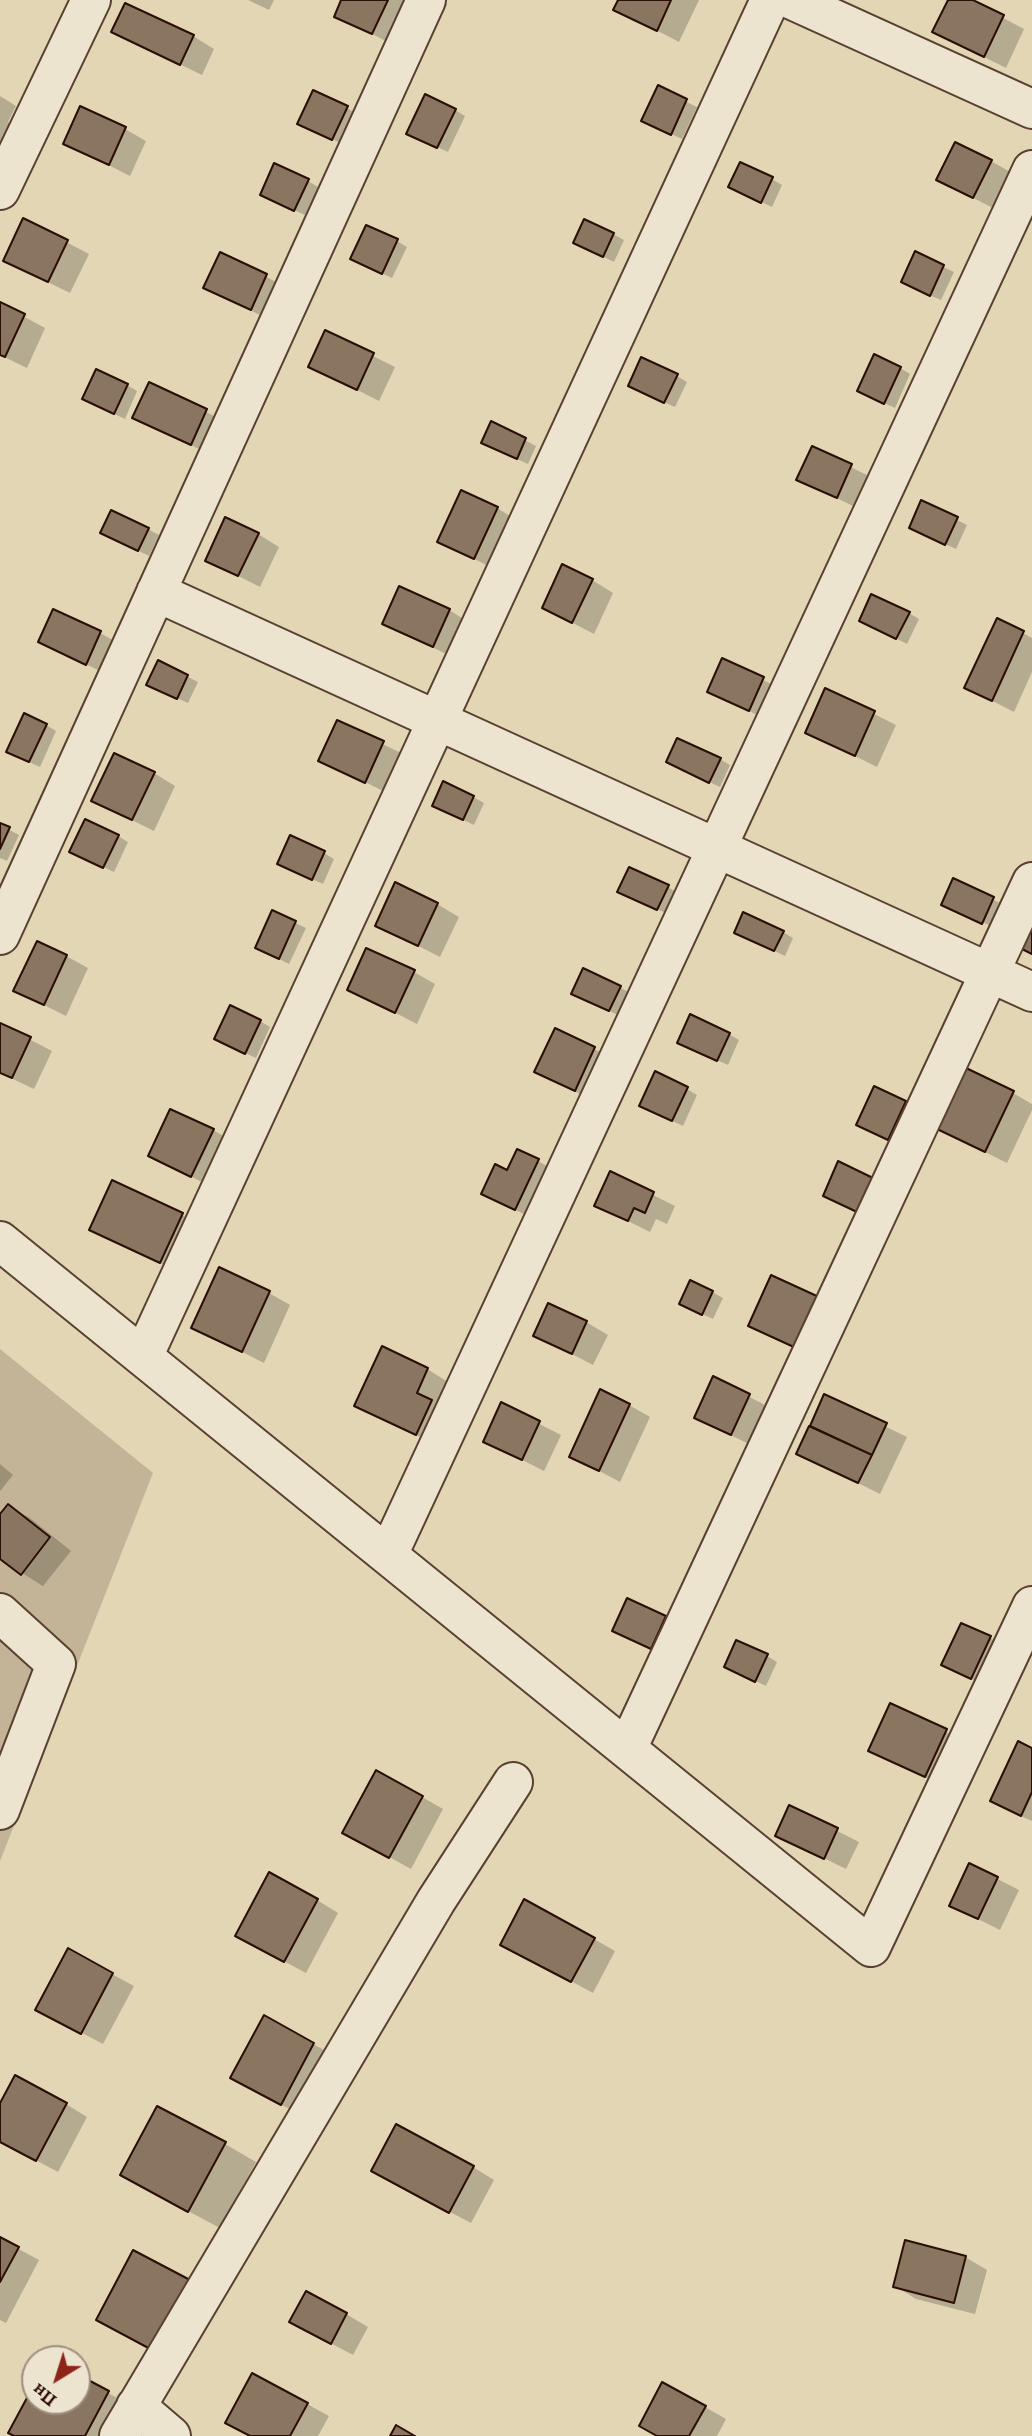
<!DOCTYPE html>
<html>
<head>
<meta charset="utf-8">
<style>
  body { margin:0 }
  #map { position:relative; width:1032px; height:2436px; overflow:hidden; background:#e2d6b5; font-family:Alegreya,serif }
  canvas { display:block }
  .north { position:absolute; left:21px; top:2345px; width:70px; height:70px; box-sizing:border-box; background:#ece4cf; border:2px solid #9f8e7e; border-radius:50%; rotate:218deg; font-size:19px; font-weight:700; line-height:28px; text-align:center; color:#2b0e04 }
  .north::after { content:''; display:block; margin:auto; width:24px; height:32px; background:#8f2418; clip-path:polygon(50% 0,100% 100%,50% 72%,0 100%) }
</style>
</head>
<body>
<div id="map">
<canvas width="1032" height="2436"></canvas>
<div class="north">Пн</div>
</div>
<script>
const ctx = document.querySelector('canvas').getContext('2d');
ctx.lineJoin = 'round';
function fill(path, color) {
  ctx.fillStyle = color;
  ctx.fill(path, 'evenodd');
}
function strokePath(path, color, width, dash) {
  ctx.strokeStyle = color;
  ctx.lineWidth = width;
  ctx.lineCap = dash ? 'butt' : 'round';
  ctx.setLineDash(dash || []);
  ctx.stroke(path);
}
const green = new Path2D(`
  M0 1349 153 1473 0 1861Z`);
const shadow = new Path2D(`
  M248 0H274L269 10Z
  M343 0H411L394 45 336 16Z
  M620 0H699L679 42 616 9Z
  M949 0H969L1024 29 1006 68 934 32Z
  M113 32 193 36 214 49 202 75Z
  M658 88 697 107 682 139 654 126Z
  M0 96 16 106 8 122 21 130 0 147Z
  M347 108 357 114 343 144 309 129Z
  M455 110 465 116 448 152 419 139Z
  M125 129 146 141 130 176 65 143Z
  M991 161 1012 173 995 209 938 180Z
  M772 179 782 185 772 207 741 192Z
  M308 181 318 187 305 215 272 200Z
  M24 220 89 254 70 293 5 261Z
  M613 234 624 240 614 262 575 243Z
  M397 241 407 247 392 278 362 264Z
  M221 254 288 288 272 321 205 288Z
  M916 254 954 272 941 300 913 288Z
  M0 304 45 328 27 368 0 355Z
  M325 332 395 367 379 401 310 366Z
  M900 368 910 374 895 408 869 396Z
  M677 376 687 382 675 407 641 392Z
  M150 384 228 423 213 456 134 417Z
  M127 385 137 391 125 419 95 405Z
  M492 423 536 446 528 464 493 448Z
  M812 448 873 478 859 509 798 479Z
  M922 503 967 525 956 549 921 533Z
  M497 508 518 521 496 570 439 541Z
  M148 529 159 535 149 556 113 538Z
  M258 534 279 547 260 587 207 560Z
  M592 580 613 593 594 634 544 608Z
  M449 610 470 623 454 658 384 623Z
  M909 613 919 619 907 644 871 626Z
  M998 620 1032 638V672L1014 712 967 688Z
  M100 633 122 645 108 675 40 642Z
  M723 660 785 691 771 722 709 691Z
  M159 662 198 682 188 703 159 690Z
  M826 690 896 725 877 767 807 732Z
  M338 722 405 755 387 793 321 760Z
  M46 725 56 731 40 767 18 757Z
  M720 759 730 765 720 787 679 768Z
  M154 773 175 786 154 831 93 801Z
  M473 797 484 803 474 825 444 811Z
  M0 825 19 835 7 861 0 858Z
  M118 836 128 842 114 872 82 857Z
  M324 853 334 859 323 884 289 869Z
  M954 880 1004 905 991 926 951 908Z
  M668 887 678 893 668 914 630 897Z
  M437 904 459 917 440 957 377 925Z
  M273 912 306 928 289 964 257 948Z
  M783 932 793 938 785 956 747 938Z
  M66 956 88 968 66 1016 16 991Z
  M584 970 631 993 620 1016 584 999Z
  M414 972 435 984 417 1024 349 989Z
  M260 1021 270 1027 256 1058 227 1045Z
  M0 1024 52 1051 34 1089 0 1073Z
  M556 1030 616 1060 596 1102 536 1072Z
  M729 1034 739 1040 728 1065 690 1048Z
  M875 1088 927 1115 910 1151 858 1124Z
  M687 1089 697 1095 683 1126 651 1111Z
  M1013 1093 1032 1104V1110L1007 1163 961 1140Z
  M213 1130 234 1142 213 1188 150 1155Z
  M538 1161 559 1173 537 1221 483 1193 508 1172Z
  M611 1174 675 1206 667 1224 656 1219 650 1232 596 1205Z
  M182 1215 203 1227 182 1274 91 1229Z
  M712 1292 723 1298 713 1319 691 1309Z
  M269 1293 290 1305 264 1363 193 1327Z
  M586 1322 608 1335 593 1365 535 1335Z
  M427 1369 448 1382 438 1446 356 1405Z
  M714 1379 771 1408 753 1446 696 1418Z
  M825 1397 907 1437 880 1494 798 1453Z
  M502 1405 561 1435 544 1471 485 1441Z
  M629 1405 650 1417 620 1482 571 1456Z
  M0 1464 13 1475 0 1491Z
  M8 1506 30 1518 71 1551 43 1586 22 1573 0 1556V1516Z
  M665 1617 687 1629 673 1660 614 1630Z
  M990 1638 1011 1650 993 1690 943 1665Z
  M767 1656 777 1662 766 1686 737 1672Z
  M891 1705 968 1743 947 1788 870 1750Z
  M1032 1750V1821L1014 1813Z
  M422 1797 443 1809 411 1869 366 1844Z
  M790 1807 859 1842 846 1869 777 1835Z
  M970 1865 1019 1890 1000 1930 952 1906Z
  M317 1900 338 1913 306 1973 259 1948Z
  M594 1939 615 1951 593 1993 524 1956Z
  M112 1974 134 1986 103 2044 59 2021Z
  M313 2044 335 2056 303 2116 253 2090Z
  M66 2104 87 2117 58 2172 0 2141V2107Z
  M225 2144 256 2162 220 2228 154 2193Z
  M473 2167 494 2180 471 2223 395 2183Z
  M0 2239 39 2260 6 2323 0 2320Z
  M965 2257 987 2270 975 2314 916 2299 895 2286Z
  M346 2314 368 2327 353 2355 313 2334Z
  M77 2376 130 2405 113 2436H17L35 2387V2401H77Z
  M307 2404 329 2416 318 2436H252Z
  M705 2407 726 2419 717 2436H659Z`);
const building = new Path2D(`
  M341 0H388L372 34 334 17Z
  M618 0H671L657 31 613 10Z
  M948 0H973L1004 15 984 57 932 32Z
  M125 3 194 35 180 65 111 32Z
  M658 85 687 99 671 135 641 121Z
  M313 90 348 106 332 140 297 124Z
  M425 94 456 109 437 148 406 134Z
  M80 106 126 127 109 165 63 144Z
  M955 142 992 160 973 198 936 180Z
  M740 162 773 177 761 203 728 187Z
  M274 163 309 179 294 211 260 195Z
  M23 218 68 240 48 282 3 261Z
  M584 219 614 233 603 257 573 243Z
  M366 225 398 239 382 274 350 259Z
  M915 251 944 265 930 296 901 282Z
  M220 252 267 274 251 310 203 288Z
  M0 302 25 314 5 357 0 355Z
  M325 330 374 353 357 390 308 367Z
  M874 354 901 367 884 404 857 391Z
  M641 357 678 374 664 403 628 386Z
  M96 369 128 384 114 414 82 399Z
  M149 382 207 409 191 445 132 418Z
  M491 421 526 438 517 459 481 443Z
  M812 446 852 464 837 498 796 480Z
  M461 490 498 507 474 559 437 542Z
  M921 500 958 517 945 545 909 528Z
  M111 510 149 528 138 551 100 533Z
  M225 517 259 533 238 576 205 561Z
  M562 564 593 579 572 623 542 608Z
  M399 586 450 609 433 647 382 624Z
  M871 594 910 612 896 639 859 621Z
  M53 609 101 631 86 665 38 642Z
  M997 618 1024 631 992 701 964 688Z
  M722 658 764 677 749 711 707 692Z
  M158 660 188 675 177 699 146 685Z
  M825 688 875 711 855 756 805 733Z
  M24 713 47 724 29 762 6 752Z
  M337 720 384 741 365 783 318 761Z
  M677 738 721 758 709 783 666 762Z
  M114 753 155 772 132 820 91 801Z
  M443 781 474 796 463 820 432 806Z
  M85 819 119 835 103 868 69 852Z
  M0 823 10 827 0 849Z
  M290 835 325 851 312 880 277 864Z
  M629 867 669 885 657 910 617 892Z
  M953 878 994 897 982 924 941 905Z
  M395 882 438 903 418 946 375 926Z
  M272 910 296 921 279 959 255 948Z
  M743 912 784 931 774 951 734 933Z
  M1032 928V954L1022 949Z
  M37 941 67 955 44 1005 13 991Z
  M366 948 415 970 395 1013 347 990Z
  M583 968 621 986 609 1011 571 994Z
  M230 1005 261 1020 245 1054 214 1039Z
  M690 1014 730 1033 717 1061 677 1043Z
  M0 1023 31 1037 12 1078 0 1073Z
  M555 1028 595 1047 575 1091 534 1072Z
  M966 1068 1014 1091 985 1152 937 1129Z
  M655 1071 688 1087 672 1121 639 1106Z
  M874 1086 906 1101 888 1140 856 1125Z
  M170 1109 214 1129 191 1177 148 1156Z
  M517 1149 539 1159 515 1210 481 1194 495 1164 507 1170Z
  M838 1161 873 1178 857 1212 823 1196Z
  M610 1171 654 1192 645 1213 634 1208 628 1221 594 1206Z
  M112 1180 183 1213 160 1263 89 1230Z
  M219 1267 270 1291 242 1352 191 1328Z
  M771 1275 819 1297 796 1348 748 1326Z
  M690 1280 713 1291 702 1315 679 1304Z
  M548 1303 587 1321 572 1354 533 1336Z
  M382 1346 428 1368 417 1393 432 1400 416 1435 354 1406Z
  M713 1376 750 1394 731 1435 694 1418Z
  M600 1389 630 1404 599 1471 569 1457Z
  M824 1394 887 1423 872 1455 810 1426Z
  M501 1402 540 1421 522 1460 483 1442Z
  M809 1426 872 1455 858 1483 796 1454Z
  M8 1504 50 1537 21 1575 0 1559V1514Z
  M627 1598 666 1616 651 1649 612 1631Z
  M961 1623 991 1636 971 1679 941 1665Z
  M736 1640 768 1654 755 1682 724 1667Z
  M890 1703 947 1729 925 1777 868 1751Z
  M1018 1741 1032 1748V1792L1021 1816 990 1801Z
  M376 1770 423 1796 389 1858 342 1833Z
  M789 1805 838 1828 824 1859 775 1836Z
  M969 1863 998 1877 978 1919 949 1906Z
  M269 1872 318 1899 284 1962 235 1936Z
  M524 1899 595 1938 571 1982 500 1945Z
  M68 1948 113 1973 81 2034 35 2010Z
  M264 2015 314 2043 281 2105 230 2078Z
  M15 2075 67 2103 36 2161 0 2142V2103Z
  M157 2106 226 2142 188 2212 120 2175Z
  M396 2124 474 2166 449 2213 371 2171Z
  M0 2237 19 2247 0 2282Z
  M905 2240 966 2256 954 2303 893 2287Z
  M133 2250 192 2281 154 2351 96 2320Z
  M306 2291 347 2313 331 2344 289 2322Z
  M252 2373 308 2403 290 2436H250L225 2423Z
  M77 2374 109 2391 85 2436H14L8 2433 35 2383V2401H77Z
  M662 2382 706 2406 689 2436H657L639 2426Z
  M396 2425 415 2436H390Z`);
const minor = new Path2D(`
  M792 0 1032 109
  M0 190 91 0
  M156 592 1032 992
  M0 935 426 0
  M0 1241 871 1947 1032 1606
  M143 1357 770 0
  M388 1555 1032 170
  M0 1613 56 1664 0 1810
  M627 1749 1032 882
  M136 2406 171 2436
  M119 2436 436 1901 513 1782`);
fill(green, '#c3b497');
fill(shadow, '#0003');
fill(building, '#8a7660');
strokePath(building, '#2b0e04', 2);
strokePath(minor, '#594030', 42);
strokePath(minor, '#ece4cf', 38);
</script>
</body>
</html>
